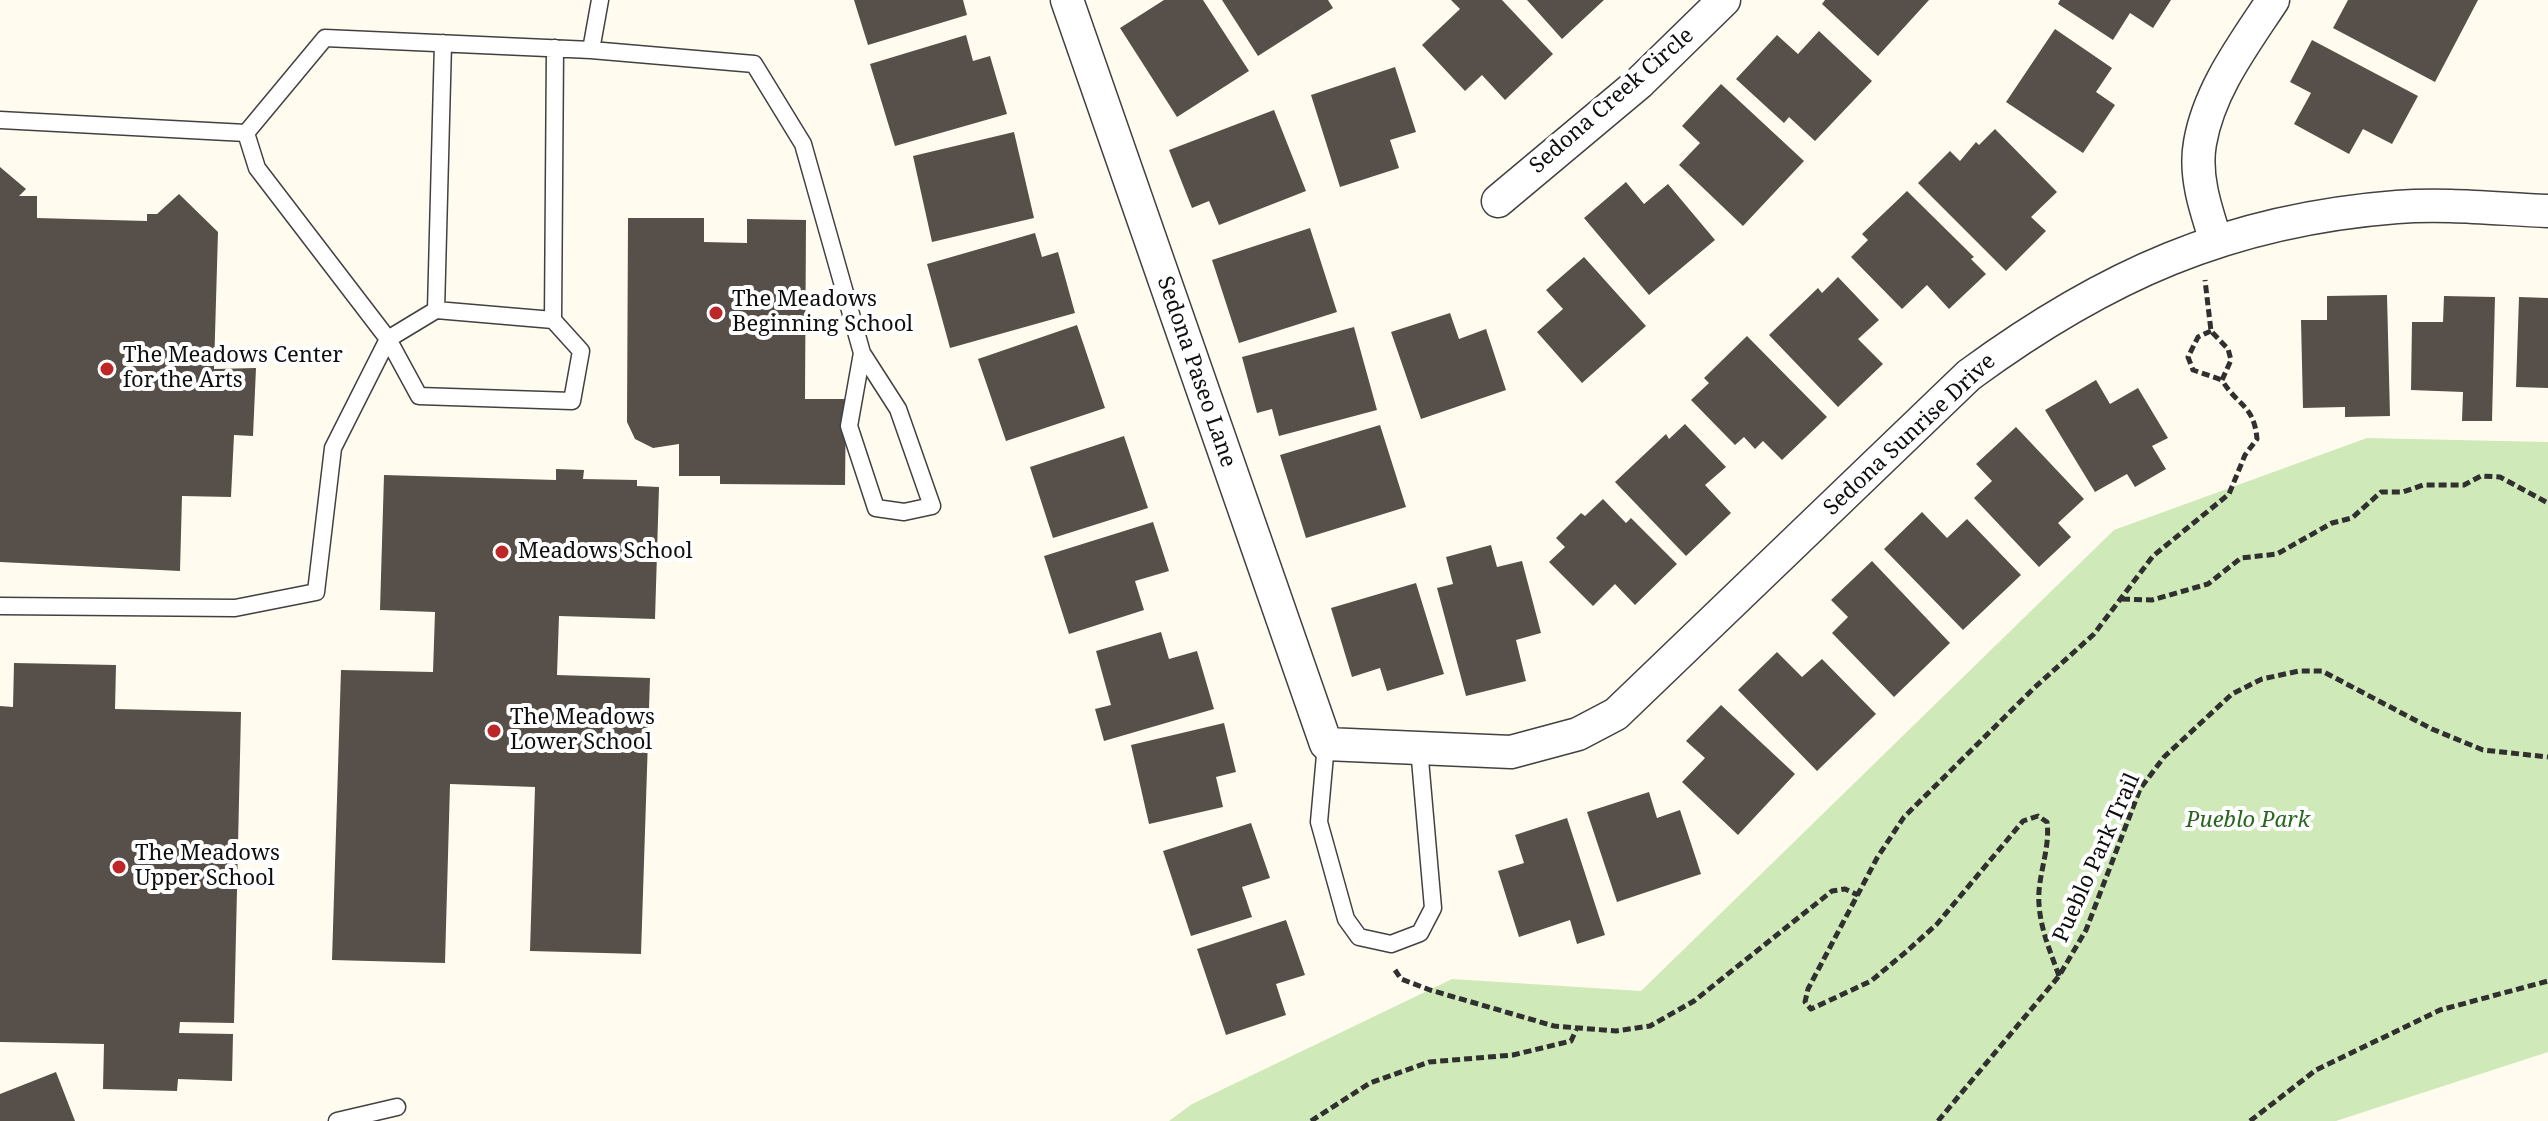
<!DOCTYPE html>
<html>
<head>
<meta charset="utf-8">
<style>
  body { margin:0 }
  canvas { display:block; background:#fffcef }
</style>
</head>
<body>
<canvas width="2548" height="1121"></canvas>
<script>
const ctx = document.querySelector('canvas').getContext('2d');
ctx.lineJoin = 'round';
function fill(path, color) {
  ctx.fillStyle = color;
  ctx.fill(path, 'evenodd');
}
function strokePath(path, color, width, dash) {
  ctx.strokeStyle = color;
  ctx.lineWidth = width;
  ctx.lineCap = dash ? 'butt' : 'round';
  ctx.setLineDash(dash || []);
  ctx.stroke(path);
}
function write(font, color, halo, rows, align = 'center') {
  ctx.font = font + ' "Noto Serif",serif';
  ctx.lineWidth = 8;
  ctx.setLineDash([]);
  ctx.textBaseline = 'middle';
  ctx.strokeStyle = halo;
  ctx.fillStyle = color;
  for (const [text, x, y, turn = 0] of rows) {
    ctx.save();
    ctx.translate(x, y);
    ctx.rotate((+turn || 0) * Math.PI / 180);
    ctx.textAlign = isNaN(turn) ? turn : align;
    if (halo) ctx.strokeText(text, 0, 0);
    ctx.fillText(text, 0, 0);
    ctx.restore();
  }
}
const green = new Path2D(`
  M2367 438 2548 442V1052L2336 1121H1169L1192 1104 1452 979 1641 991 2114 530Z`);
const building = new Path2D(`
  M854 0H963L967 15 868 45Z
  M1164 0H1203L1249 71 1177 117 1120 28Z
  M1222 0H1328L1333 8 1258 56Z
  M1451 0H1502L1553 54 1505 100 1482 75 1465 91 1422 45 1460 9Z
  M1527 0H1604L1562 39Z
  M1825 0H1929L1878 56 1822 4Z
  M2060 0H2171L2153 28 2130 13 2113 40 2058 4Z
  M2348 0H2478L2435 82 2333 28Z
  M2055 29 2112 68 2096 92 2115 105 2083 153 2006 102Z
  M1819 31 1872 81 1815 141 1789 117 1784 123 1736 79 1777 35 1798 54Z
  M966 35 973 61 990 56 1007 114 895 146 870 64Z
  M2312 40 2418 96 2392 144 2363 129 2349 154 2294 124 2311 93 2290 82Z
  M1395 67 1416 132 1390 140 1399 168 1340 187 1311 95Z
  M1721 84 1804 161 1743 226 1679 165 1700 143 1682 126Z
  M1274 110 1306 191 1219 225 1209 201 1192 208 1169 150Z
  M1995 129 2057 192 2031 217 2046 231 2006 271 1918 183 1950 151 1960 161 1976 142 1979 145Z
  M1014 132 1034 218 932 242 913 156Z
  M0 167 26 189 19 196H37V218L147 221V214H157L179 194 218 232 214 369 256 368 253 436 234 435 231 497 182 496 180 571 0 562Z
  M1626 182 1644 204 1668 184 1715 240 1649 295 1584 218Z
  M1907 191 1974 257 1971 259 1986 274 1949 309 1927 285 1902 309 1851 257 1868 240 1862 234Z
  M628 218H704V242L747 243V219L806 220 805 399H846L845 485 720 484V476H679V444L653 448 635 439 627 422Z
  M1310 228 1337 312 1239 343 1212 260Z
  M1035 233 1042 257 1058 252 1075 313 950 348 927 264Z
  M1584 257 1646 326 1582 383 1537 332 1563 309 1546 290Z
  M1838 277 1879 320 1858 339 1883 364 1838 407 1769 335 1818 288 1822 293Z
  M2387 295 2390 416 2345 417V407L2303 408 2301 320H2327V296Z
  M2444 296 2495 297 2492 421H2462L2463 392 2411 390 2412 322H2443Z
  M2519 297 2548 298V388L2516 387Z
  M1450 313 1459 339 1486 329 1506 390 1421 419 1391 332Z
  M1077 325 1105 408 1006 441 978 359Z
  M1354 327 1377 410 1279 436 1272 409 1257 413 1242 357Z
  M1747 336 1827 417 1782 460 1763 441 1755 449 1744 437 1735 445 1691 400 1709 383 1704 378Z
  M2096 380 2110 404 2138 388 2168 438 2152 446 2166 469 2135 487 2127 474 2095 492 2045 410Z
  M1685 424 1726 467 1705 485 1731 513 1686 556 1615 482 1666 434 1669 439Z
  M1380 425 1406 507 1306 538 1280 455Z
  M2016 427 2084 499 2058 523 2071 537 2039 567 1974 498 1992 481 1976 464Z
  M1124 436 1148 508 1053 538 1030 467Z
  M556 469 584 470 583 479 637 480V486L659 487 655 619 559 616 557 675 650 678 641 954 530 951 535 787 450 784 445 963 332 960 341 670 433 672 435 612 380 610 384 475 556 480Z
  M1603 499 1626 523 1631 518 1677 564 1635 605 1615 584 1593 606 1549 562 1565 547 1556 538 1581 513 1585 516Z
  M1922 512 1947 538 1967 519 2021 575 1963 630 1884 549Z
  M1153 522 1169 571 1135 581 1144 610 1069 634 1044 556Z
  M1491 545 1497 567 1522 561 1541 633 1516 640 1526 681 1466 696 1437 588 1453 584 1446 557Z
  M1872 561 1950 643 1894 697 1832 633 1848 617 1831 600Z
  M1416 583 1444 674 1387 691 1380 668 1352 677 1331 608Z
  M1161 632 1169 659 1197 651 1214 709 1104 741 1095 709 1111 705 1096 651Z
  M1777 652 1802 677 1822 659 1876 714 1817 771 1738 690Z
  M14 663 116 665 115 709 241 712 234 1023 180 1022 179 1033 233 1034 232 1081 178 1079 177 1091 103 1089 104 1044 0 1042V706L13 707Z
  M1721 705 1795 774 1738 835 1682 782 1705 758 1686 741Z
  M1224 723 1236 772 1216 777 1223 807 1149 824 1131 745Z
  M1649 792 1657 818 1680 810 1701 874 1617 902 1587 812Z
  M1567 818 1605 935 1577 944 1570 920 1519 937 1498 871 1524 863 1515 835Z
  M1251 823 1270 878 1242 887 1252 917 1191 936 1163 851Z
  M1286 920 1305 975 1276 984 1286 1015 1226 1035 1197 949Z
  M56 1072 75 1121H0V1094Z`);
const path = new Path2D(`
  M2211 331 2198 337 2188 357 2193 370 2222 380
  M2122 599 2152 600 2208 584 2241 558 2277 554 2332 523 2352 518 2381 492H2403L2423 485H2464L2481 476 2500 477 2548 503
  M1395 970 1401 979 1430 990 1554 1026 1616 1031 1650 1026 1694 1001 1832 891 1845 889 1858 895
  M2059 976C2049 948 2037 921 2039 891 2041 867 2050 845 2047 822L2038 816 2023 821 1937 924 1907 951 1871 981 1811 1009 1805 1002 1808 989 1877 858 1904 817 2034 688 2094 634 2153 556 2229 494 2245 455 2257 439C2254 404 2237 406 2222 380L2231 360 2228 349 2211 331 2205 280
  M1311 1121 1370 1083 1429 1062 1513 1055 1571 1041 1576 1030
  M1938 1121 2059 976 2086 930 2140 789 2164 757 2232 694 2262 679 2299 671H2322L2432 729 2483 750 2548 757
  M2250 1121 2316 1070 2440 1010 2548 981`);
const lane = new Path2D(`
  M591 50 600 0
  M0 120 246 133 325 38 591 50 754 64 803 144 862 353 898 409 932 506 904 512 876 508 849 426 862 353
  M246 133 257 168 388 339 419 396 572 401 581 351 553 320 555 48
  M436 310 553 320
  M0 606 235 608 316 592 333 448 388 339 436 310 443 43
  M1326 744 1319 822 1346 919 1359 937 1391 944 1420 933 1433 908 1419 748
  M337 1121 397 1107`);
const street = new Path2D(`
  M1067 0 1326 744 1511 752 1578 734 1616 714 1969 375C2104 276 2228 220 2397 207 2446 203 2498 209 2548 211
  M1498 201 1639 83 1724 0
  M2216 241C2206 210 2194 176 2200 143 2209 90 2244 44 2273 0`);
const markers = [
  [716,313,8,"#bd2727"],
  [107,369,8,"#bd2727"],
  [502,552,8,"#bd2727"],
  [494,731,8,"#bd2727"],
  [119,867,8,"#bd2727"]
];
const streetNames = [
  ["Sedona Creek Circle",1612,101,-41],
  ["Sedona Paseo Lane",1196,372,71],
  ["Sedona Sunrise Drive",1910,435,-43],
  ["Pueblo Park Trail",2097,858,-66]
];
const poiNames = [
  ["The Meadows",732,300],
  ["Beginning School",732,325],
  ["The Meadows Center",123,356],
  ["for the Arts",123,381],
  ["Meadows School",518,552],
  ["The Meadows",510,718],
  ["Lower School",510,743],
  ["The Meadows",135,854],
  ["Upper School",135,879]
];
const parkNames = [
  ["Pueblo Park",2248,821]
];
fill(green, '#d0e9b9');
fill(building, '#57504a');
strokePath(lane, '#414141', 19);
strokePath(street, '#414141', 35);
strokePath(path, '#303030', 5, [8, 4]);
strokePath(lane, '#fff', 16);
strokePath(street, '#fff', 32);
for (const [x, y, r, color] of markers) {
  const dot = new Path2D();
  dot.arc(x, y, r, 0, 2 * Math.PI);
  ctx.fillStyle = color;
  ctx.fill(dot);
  strokePath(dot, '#fff', 3);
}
write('22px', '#0e0e0e', '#fff', streetNames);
write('22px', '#0e0e0e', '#fff', poiNames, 'left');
write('italic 22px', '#2a661f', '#fff', parkNames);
</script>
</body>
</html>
